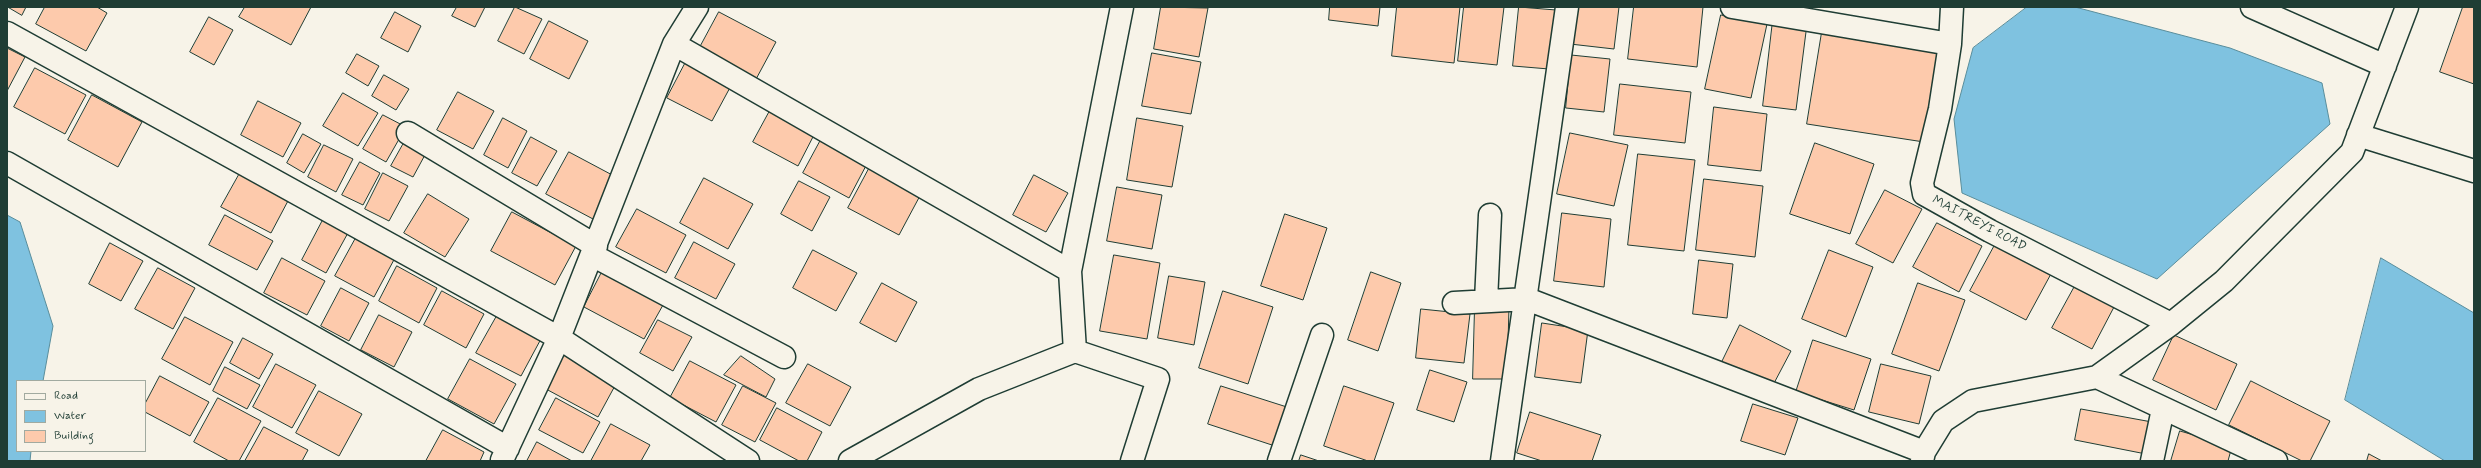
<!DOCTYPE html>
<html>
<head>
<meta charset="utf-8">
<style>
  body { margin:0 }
  #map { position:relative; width:2481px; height:468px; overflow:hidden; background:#f7f3e8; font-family:Mynerve,sans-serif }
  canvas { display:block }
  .frame { position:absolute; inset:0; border:8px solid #1f3d34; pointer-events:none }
  .legend { position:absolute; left:16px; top:380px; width:130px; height:72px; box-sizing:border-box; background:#f7f3e8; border:1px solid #a1aaa0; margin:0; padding:5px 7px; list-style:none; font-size:12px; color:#1f3d34 }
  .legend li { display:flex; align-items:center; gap:8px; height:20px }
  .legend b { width:20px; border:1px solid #a1aaa0 }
</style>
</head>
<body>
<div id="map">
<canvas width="2481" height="468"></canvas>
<div class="frame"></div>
<ul class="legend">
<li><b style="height:5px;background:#f7f3e8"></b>Road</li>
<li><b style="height:11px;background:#7fc2e0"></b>Water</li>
<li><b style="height:11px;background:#fdcaac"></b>Building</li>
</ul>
</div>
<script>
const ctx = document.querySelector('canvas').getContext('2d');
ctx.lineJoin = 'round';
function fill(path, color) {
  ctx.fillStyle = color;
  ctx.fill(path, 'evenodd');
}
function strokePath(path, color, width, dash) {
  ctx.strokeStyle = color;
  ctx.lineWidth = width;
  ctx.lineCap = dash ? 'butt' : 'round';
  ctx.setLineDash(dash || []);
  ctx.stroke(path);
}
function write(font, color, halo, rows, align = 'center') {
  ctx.font = font + ' Mynerve,sans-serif';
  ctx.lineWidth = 3;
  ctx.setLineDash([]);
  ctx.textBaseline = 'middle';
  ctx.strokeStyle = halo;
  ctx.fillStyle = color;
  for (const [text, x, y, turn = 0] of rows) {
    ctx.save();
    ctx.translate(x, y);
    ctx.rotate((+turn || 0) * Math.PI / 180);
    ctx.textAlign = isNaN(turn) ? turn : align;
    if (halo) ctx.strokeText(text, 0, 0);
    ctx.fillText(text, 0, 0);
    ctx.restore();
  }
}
const water = new Path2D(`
  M2027 7H2075L2230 48 2322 83 2330 124 2157 279 1962 193 1954 119 1973 48Z
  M7 215 20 222 53 326 43 381H17V451H31L30 461H7Z
  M2381 258 2474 313V461H2445L2345 400Z`);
const building = new Path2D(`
  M8 7H26L22 15Z
  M45 7H97L107 13 86 51 36 24Z
  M245 7H311L291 45 239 17Z
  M457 7H485L475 27 452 16Z
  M515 7 542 19 524 54 498 41Z
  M1161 7 1208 8 1199 57 1154 49Z
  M1330 7H1380L1378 26 1329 20Z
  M1397 7H1460L1454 63 1392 56Z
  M1464 7H1504L1497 65 1458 61Z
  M1519 7 1556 10 1549 69 1513 66Z
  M1574 7H1619L1614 49 1570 44Z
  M1634 7H1703L1697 67 1628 59Z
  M2463 7H2474V84L2440 72Z
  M395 12 421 26 408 52 381 38Z
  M719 12 776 42 755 81 698 51Z
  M1721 15 1767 24 1751 98 1705 89Z
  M209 17 233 30 214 65 190 52Z
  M1773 20 1807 24 1796 110 1763 106Z
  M549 21 588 41 569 79 530 59Z
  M1822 32 1938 50 1924 142 1807 124Z
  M7 48 25 57 7 91Z
  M1152 53 1201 62 1191 114 1142 106Z
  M357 54 379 66 368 86 346 73Z
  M1571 55 1610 59 1604 112 1566 108Z
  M688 58 733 82 712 121 667 98Z
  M35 68 86 95 65 134 14 107Z
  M384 75 409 89 396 110 372 96Z
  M1620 84 1691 92 1685 143 1614 135Z
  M458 92 494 111 473 149 437 130Z
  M343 93 378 113 358 146 323 126Z
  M92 95 142 122 118 167 68 140Z
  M258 101 301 123 283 157 241 135Z
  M772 107 816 131 798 166 753 142Z
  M1714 107 1767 114 1761 171 1708 165Z
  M383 115 406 127 386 162 363 149Z
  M503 118 527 131 508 168 484 155Z
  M1137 118 1183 126 1172 187 1127 180Z
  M1570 133 1628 145 1614 206 1557 194Z
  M303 134 321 144 304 173 287 163Z
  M823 136 869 160 849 198 803 173Z
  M531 137 557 151 537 186 512 173Z
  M405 141 426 153 413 177 391 166Z
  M1815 143 1874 164 1850 234 1790 214Z
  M324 145 353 159 336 192 308 177Z
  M569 152 616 177 593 219 546 194Z
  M1638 154 1695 160 1684 251 1628 245Z
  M360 162 380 173 363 205 342 195Z
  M871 165 922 192 899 235 848 208Z
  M240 173 289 199 271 233 221 207Z
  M383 173 408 186 389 221 365 209Z
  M1034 175 1068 193 1046 232 1013 215Z
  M704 178 753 204 728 249 680 223Z
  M1704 179 1763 186 1755 257 1696 250Z
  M799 181 830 197 812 231 781 214Z
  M1117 187 1162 195 1152 249 1107 241Z
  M1885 190 1922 209 1893 263 1856 244Z
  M428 194 469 219 445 257 404 233Z
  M637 209 686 235 666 273 616 247Z
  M512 212 576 246 555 285 491 251Z
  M1562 213 1611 219 1604 287 1554 281Z
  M1285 214 1327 228 1303 300 1261 286Z
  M225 215 273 241 257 270 209 245Z
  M324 218 349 231 326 273 302 260Z
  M1937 223 1982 246 1959 292 1913 267Z
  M357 236 396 256 374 297 335 276Z
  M694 242 735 264 716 299 675 278Z
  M110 243 143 261 121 301 89 284Z
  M1996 243 2052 272 2026 320 1970 291Z
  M813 250 857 273 836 311 793 288Z
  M1829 250 1873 267 1846 337 1802 319Z
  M1114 255 1160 263 1147 339 1100 331Z
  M282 258 325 281 307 315 264 293Z
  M1699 260 1733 264 1727 318 1693 314Z
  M397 266 437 288 419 323 379 301Z
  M158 268 195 288 173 329 135 309Z
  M602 272 663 305 644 339 584 307Z
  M1371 272 1401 283 1378 351 1348 340Z
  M1169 276 1205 282 1194 345 1158 338Z
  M882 283 917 302 896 342 860 323Z
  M1918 283 1965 300 1939 371 1892 354Z
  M2075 286 2114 307 2092 349 2052 328Z
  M341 288 369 303 349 341 321 326Z
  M442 291 484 314 466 348 424 325Z
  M1223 291 1273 307 1248 384 1199 368Z
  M1475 306 1509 307 1507 379H1473Z
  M1421 309 1470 314 1464 363 1416 358Z
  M498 314 542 337 521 376 476 353Z
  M379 315 412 332 394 367 361 350Z
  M185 317 233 342 210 385 162 359Z
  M658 320 692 337 673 371 640 353Z
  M1542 323 1588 330 1581 383 1535 377Z
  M1740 325 1791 351 1772 387 1722 362Z
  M2174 335 2237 364 2216 410 2153 380Z
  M243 338 273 354 259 379 230 363Z
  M1813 340 1871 359 1854 410 1796 392Z
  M565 354 617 382 598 417 546 389Z
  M741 356 775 379 766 397 724 375Z
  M470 359 516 384 494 424 448 399Z
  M690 361 736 385 716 422 670 398Z
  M276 364 316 385 292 428 253 407Z
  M808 364 851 387 830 426 786 403Z
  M1881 364 1931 376 1919 424 1869 412Z
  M225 367 260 385 247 409 213 391Z
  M1430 370 1467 382 1454 422 1417 410Z
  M160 376 209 402 190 436 145 412V404Z
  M2251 381 2330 421 2310 461H2302L2229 425Z
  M743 386 776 403 755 442 722 425Z
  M1221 386 1290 408 1278 447 1208 424Z
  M1344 386 1394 403 1374 461H1368L1324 446Z
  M319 391 362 414 339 456 296 433Z
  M218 398 261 421 239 461H229L194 442Z
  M556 398 600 422 583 453 539 430Z
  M1753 404 1798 418 1785 455 1741 441Z
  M777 408 822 432 807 461H799L760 440Z
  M2081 409 2152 422 2146 454 2075 440Z
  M1530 412 1601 435 1592 461H1542L1517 453Z
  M611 424 650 445 641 461H591Z
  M264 427 308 450 302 461H245Z
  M443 430 484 452 480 461H426Z
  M2180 431 2232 446 2228 461H2171Z
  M537 442 572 461H527Z
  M2369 454 2382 461H2367Z
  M1301 455 1319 461H1299Z`);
const minor = new Path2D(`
  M1732 7 1950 44 1952 7
  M2252 7 2385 66
  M7 33 559 338 748 461
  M674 44 1070 271
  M1950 44 1940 109 1922 183 1924 194 1990 231 2171 324
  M408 133 596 246
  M2358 135 2474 171
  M7 163 508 448
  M592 255 784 357
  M1486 301 1490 215
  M1454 303 1527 299 1924 452
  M1075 351 1070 271 1122 7
  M2097 377 2276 461
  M502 460 559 338 674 44 697 7
  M850 461 979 389 1075 351 1158 379 1132 461
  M1279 461 1322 335
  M1502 461 1567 7
  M1922 461 1924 452 1943 421 1973 401 2097 377 2171 324 2224 281 2352 152 2407 7
  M2152 461 2163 409`);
const streetNames = [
  ["MAITREYI ROAD",1979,224,28]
];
fill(water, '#7fc2e0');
strokePath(water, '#598d9b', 1);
fill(building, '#fdcaac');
strokePath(building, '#1f3d34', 1);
strokePath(minor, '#1f3d34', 25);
strokePath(minor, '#f7f3e8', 22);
write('13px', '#1f3d34', '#f7f3e8', streetNames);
</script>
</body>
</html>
